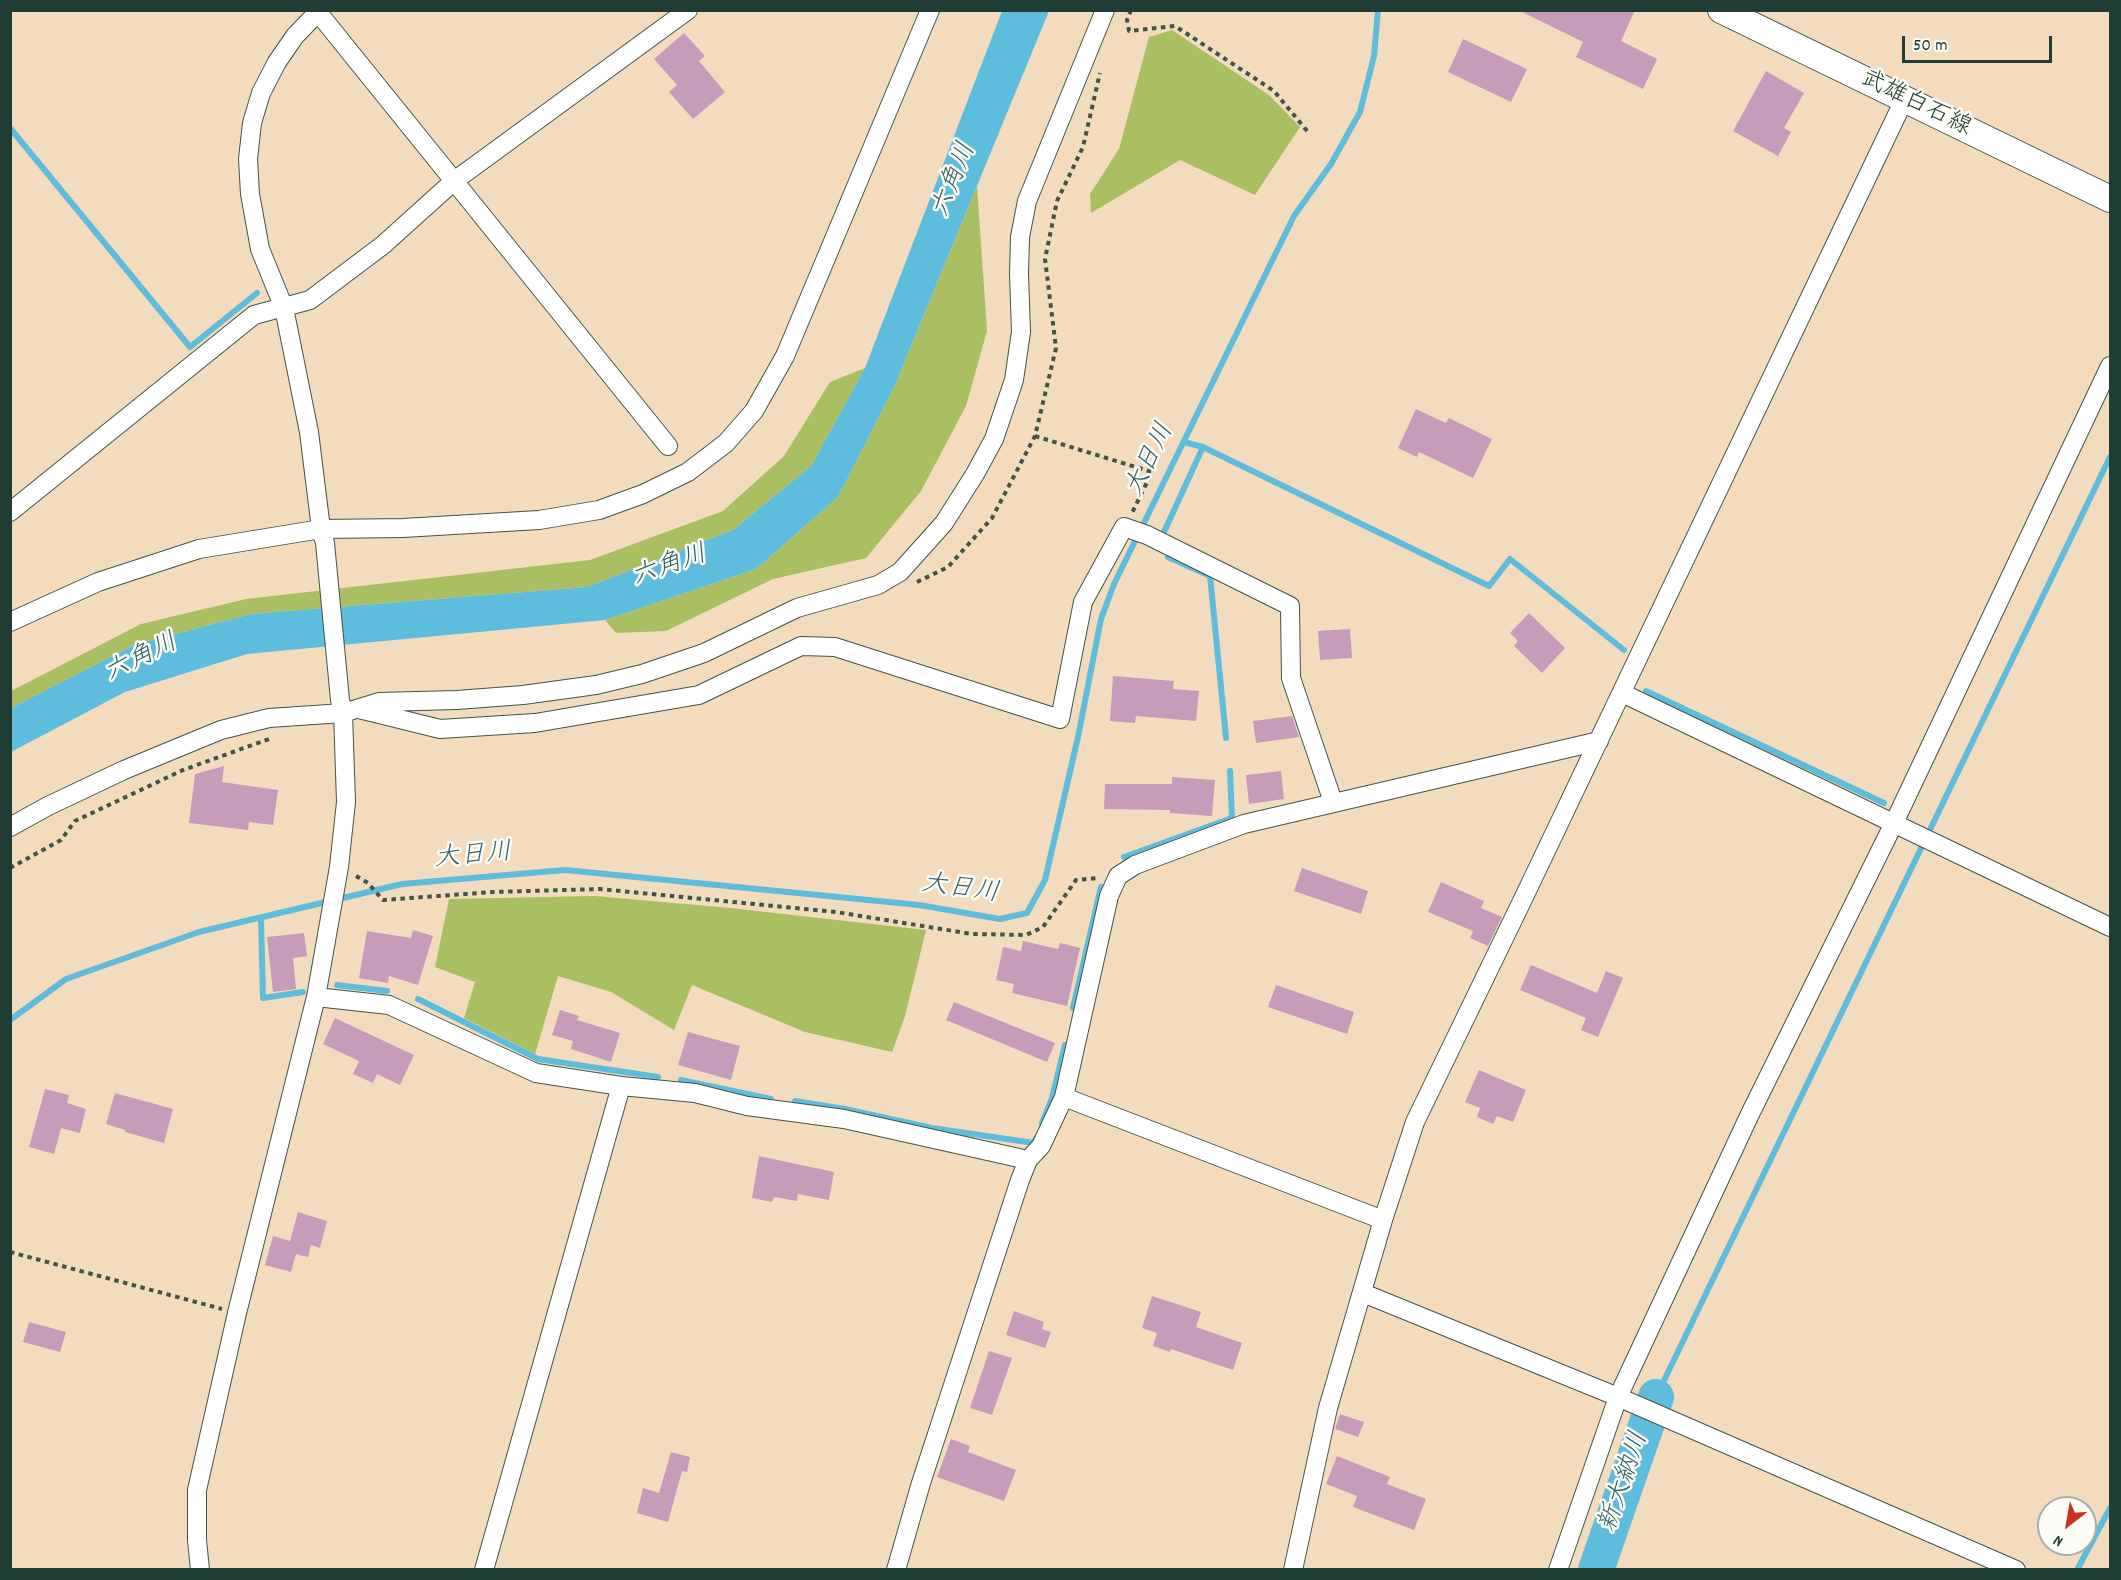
<!DOCTYPE html>
<html>
<head>
<meta charset="utf-8">
<style>
  body { margin:0 }
  #map { position:relative; width:2121px; height:1580px; overflow:hidden; background:#f3dcbe; font-family:Dekko,sans-serif }
  canvas { display:block }
  .frame { position:absolute; inset:0; border:12px solid #1f3d34; pointer-events:none }
  .north { position:absolute; left:2037px; top:1496px; width:60px; height:60px; box-sizing:border-box; background:#fdfcf7; border:2px solid #a4b0a9; border-radius:50%; rotate:211deg; font-size:16px; font-weight:700; line-height:24px; text-align:center; color:#1f3d34 }
  .north::after { content:''; display:block; margin:auto; width:21px; height:27px; background:#c8321e; clip-path:polygon(50% 0,100% 100%,50% 72%,0 100%) }
  .scale { position:absolute; left:1902px; top:36px; width:150px; height:27px; box-sizing:border-box; border:3px solid #1f3d34; border-top:0; padding-left:8px; font-size:18px; line-height:21px; white-space:nowrap; color:#1f3d34; -webkit-text-stroke:4px #fdfcf7; paint-order:stroke }
</style>
</head>
<body>
<div id="map">
<canvas width="2121" height="1580"></canvas>
<div class="frame"></div>
<div class="north">N</div>
<div class="scale">50 m</div>
</div>
<script>
const ctx = document.querySelector('canvas').getContext('2d');
ctx.lineJoin = 'round';
function fill(path, color) {
  ctx.fillStyle = color;
  ctx.fill(path, 'evenodd');
}
function strokePath(path, color, width, dash) {
  ctx.strokeStyle = color;
  ctx.lineWidth = width;
  ctx.lineCap = dash ? 'butt' : 'round';
  ctx.setLineDash(dash || []);
  ctx.stroke(path);
}
function write(font, color, halo, rows, align = 'center') {
  ctx.font = font + ' Dekko,"Klee One",sans-serif';
  ctx.lineWidth = 5;
  ctx.setLineDash([]);
  ctx.textBaseline = 'middle';
  ctx.strokeStyle = halo;
  ctx.fillStyle = color;
  for (const [text, x, y, turn = 0] of rows) {
    ctx.save();
    ctx.translate(x, y);
    ctx.rotate((+turn || 0) * Math.PI / 180);
    ctx.textAlign = isNaN(turn) ? turn : align;
    if (halo) ctx.strokeText(text, 0, 0);
    ctx.fillText(text, 0, 0);
    ctx.restore();
  }
}
const green = new Path2D(`
  M1172 30 1269 95 1300 127 1255 195 1180 160 1091 213 1090 194 1119 149 1149 37Z
  M977 186 987 331 966 406 921 491 866 558 773 579 666 631 616 633 605 620 756 569 838 497 895 385Z
  M865 368 811 466 733 530 587 587 251 614 134 645 11 708V691L141 624 246 599 590 560 723 511 784 456 830 382Z
  M595 896 730 908 926 930 905 1016 892 1052 805 1032 692 985 674 1030 611 992 558 976 535 1054 464 1018 475 982 435 967 449 899Z`);
const water = new Path2D(`
  M1002 11H1049L895 385 838 497 756 569 605 620 247 654 125 692 11 752V708L134 645 251 614 587 587 733 530 811 466 865 368Z`);
const stream = new Path2D(`
  M10 128 190 347 257 293
  M1184 442 1203 447 1489 586 1510 559 1624 650
  M1164 532 1203 447
  M1168 557 1210 576 1226 738
  M1646 691 1884 803
  M1124 857 1232 818 1230 771
  M261 918 263 998 303 992
  M337 985 387 991
  M418 999 538 1059 658 1077
  M1073 1008 1101 887
  M10 1020 66 979 199 932 402 884 565 870 919 905 1000 919 1027 913 1045 880 1078 737 1101 619 1114 584 1294 216 1331 164 1360 112 1374 56 1378 10
  M681 1080 771 1099
  M795 1101 845 1109 932 1128 1034 1143 1036 1138
  M1042 1123 1052 1098 1065 1045
  M1656 1397 2110 457
  M2077 1570 2110 1508`);
const river = new Path2D(`
  M1596 1570 1656 1397`);
const building = new Path2D(`
  M1518 10H1635L1621 41 1657 59 1643 89 1576 57 1583 42Z
  M684 33 705 56 699 61 725 92 693 119 669 92 677 85 654 59Z
  M1463 39 1527 69 1511 102 1448 72Z
  M1766 71 1804 93 1784 128 1791 132 1778 156 1733 131Z
  M1416 409 1446 423 1449 418 1492 439 1473 478 1419 452 1417 457 1398 448Z
  M1529 613 1565 648 1542 673 1514 646 1518 641 1510 633Z
  M1350 629 1352 658 1320 660 1318 631Z
  M1113 676 1174 681 1173 689 1199 691 1196 721 1136 716 1135 723 1110 721Z
  M1292 716 1299 737 1256 743 1253 721Z
  M224 766 222 782 278 790 273 825 249 822 248 830 189 823 195 774Z
  M1281 771 1284 799 1249 804 1246 775Z
  M1172 777 1215 780 1212 816 1170 813V810L1104 809 1105 784H1172Z
  M1302 868 1368 891 1361 914 1294 891Z
  M1441 882 1484 901 1481 908 1502 917 1488 946 1470 938 1473 931 1428 912Z
  M413 930 433 936 418 985 389 976 388 983 359 978 367 931 411 938Z
  M304 933 307 956 293 958 296 989 273 992 267 937Z
  M1023 941 1058 949 1060 943 1080 948 1067 1006 1012 993 1014 984 996 980 1003 947 1021 951Z
  M1531 965 1597 993 1606 971 1623 978 1598 1037 1581 1030 1586 1018 1520 990Z
  M1276 985 1354 1012 1347 1034 1268 1007Z
  M954 1002 1055 1043 1047 1062 946 1020Z
  M560 1010 579 1016 577 1020 620 1033 611 1062 571 1049 573 1041 552 1035Z
  M335 1018 414 1055 400 1085 377 1074 373 1083 353 1074 359 1061 323 1044Z
  M688 1032 740 1046 731 1080 678 1065Z
  M1479 1070 1526 1090 1513 1122 1497 1116 1493 1124 1477 1117 1480 1108 1465 1102Z
  M45 1089 69 1095 67 1103 86 1109 80 1133 61 1128 54 1154 29 1147Z
  M115 1093 173 1109 164 1143 125 1132V1130L106 1124Z
  M759 1156 834 1172 829 1200 798 1194 797 1201 774 1197 772 1202 752 1198Z
  M298 1212 327 1221 320 1248 311 1245 308 1257 296 1254 291 1272 265 1265 273 1236 290 1241Z
  M1152 1296 1201 1312 1196 1327 1242 1343 1233 1370 1171 1349 1170 1352 1153 1346 1157 1333 1142 1328Z
  M1014 1311 1044 1322 1042 1329 1051 1332 1045 1348 1006 1335Z
  M29 1322 66 1332 60 1352 23 1342Z
  M989 1351 1012 1358 992 1415 970 1408Z
  M1340 1414 1364 1422 1358 1437 1335 1429Z
  M951 1439 970 1446 968 1452 1016 1470 1004 1501 937 1477Z
  M671 1452 690 1457 687 1472 682 1471 668 1522 637 1513 643 1488 659 1493Z
  M1337 1456 1390 1477 1387 1484 1426 1499 1414 1530 1353 1507 1357 1496 1326 1484Z`);
const path = new Path2D(`
  M1131 10 1127 20 1129 31 1175 26 1274 91 1308 132
  M1035 436 1152 472 1132 513
  M917 582 948 567 992 518 1035 436 1056 348 1045 259 1057 201 1083 147 1100 73
  M10 868 61 840 75 821 183 770 269 739
  M356 876 368 883 383 900 493 892 600 889 836 912 972 934 1026 935 1043 927 1076 880 1099 878
  M10 1252 222 1309`);
const street = new Path2D(`
  M316 10 668 446
  M10 512 254 315 310 300 383 245 454 181 688 10
  M10 622 98 582 199 549 321 529 403 528 539 520 599 510 643 494 688 472 726 443 754 411 785 356 930 10
  M1622 693 2110 927
  M359 709 440 729 535 723 699 695 801 646 835 647 1060 719 1083 602 1124 527 1147 535 1290 606 1291 678 1333 802
  M10 827 48 806 124 770 221 730 269 718 343 713 379 702 457 700 523 695 596 685 642 674 704 653 797 608 878 585 900 572 944 523 975 474 994 439 1014 380 1021 332 1019 274 1020 237 1027 201 1105 10
  M316 997 389 1005 536 1073 621 1086 695 1093 747 1106 844 1119 1028 1160
  M1064 1097 1383 1220
  M1363 1293 1618 1397 2016 1570
  M200 1570 197 1540V1490L237 1313 316 997 339 867 346 802 343 713 340 700 325 543 321 529 309 432 284 308 260 249 250 194 248 159 252 123 261 93 277 62 295 36 320 10
  M484 1570 621 1086
  M896 1570 921 1483 1020 1180 1028 1160 1041 1146 1064 1097 1109 896 1118 876 1135 865 1244 824 1599 741
  M1293 1570 1328 1408 1383 1220 1415 1122 1524 897 1904 100
  M1558 1570 1618 1397 1750 1114 1894 823 2110 366`);
const secondary = new Path2D(`
  M1721 10 2110 199`);
const streetNames = [
  ["武雄白石線",1915,105,26]
];
const waterNames = [
  ["六角川",956,181,-68],
  ["大日川",1152,461,-64],
  ["六角川",670,568,-19],
  ["六角川",142,660,-26],
  ["大日川",473,858,-5],
  ["大日川",960,891,8],
  ["新大納川",1626,1483,-71]
];
fill(green, '#aabe62');
fill(water, '#5ebcdc');
strokePath(stream, '#5ebcdc', 6);
strokePath(river, '#5ebcdc', 36);
fill(building, '#c59dbb');
strokePath(street, '#3f5549', 20);
strokePath(secondary, '#3f5549', 28);
strokePath(path, '#3f5549', 4, [4.5, 4.5]);
strokePath(street, '#fff', 18);
strokePath(secondary, '#fff', 26);
write('24px', '#1f3d34', '#fdfcf7', streetNames);
write('italic 26px', '#326366', '#fdfcf7', waterNames);
</script>
</body>
</html>
